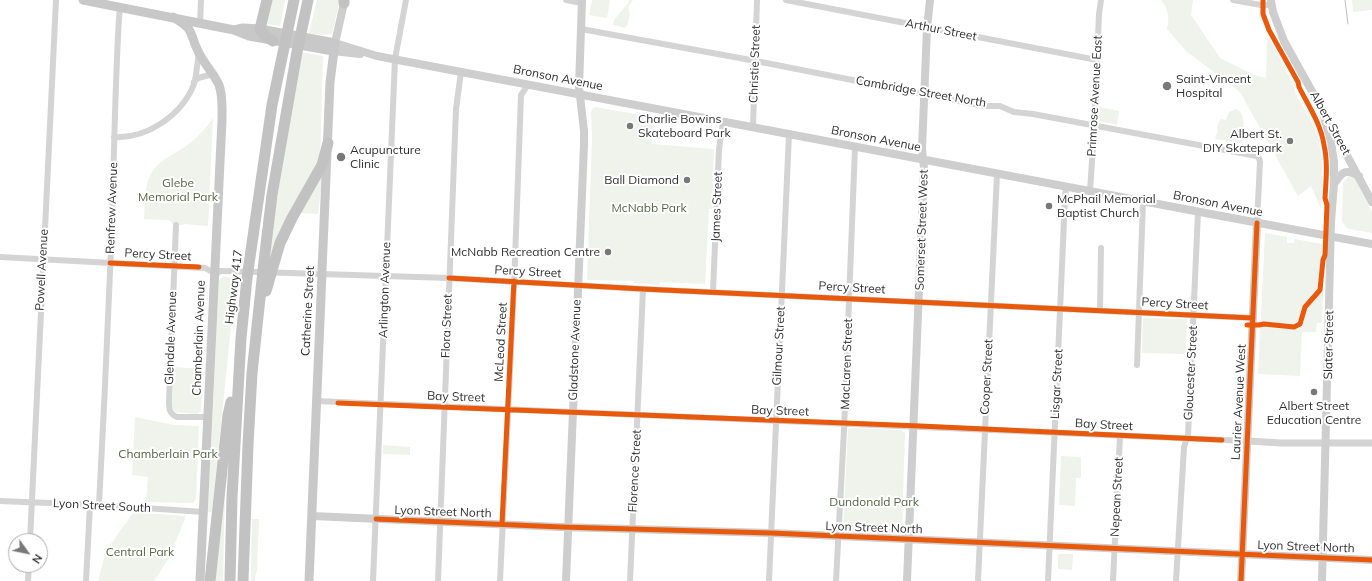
<!DOCTYPE html>
<html>
<head>
<meta charset="utf-8">
<style>
  body { margin:0 }
  #map { position:relative; width:1372px; height:581px; overflow:hidden; background:#fff; font-family:Mulish,sans-serif }
  canvas { display:block }
  .north { position:absolute; left:8px; top:533px; width:40px; height:40px; box-sizing:border-box; background:#fff; border:1px solid #acacac; border-radius:50%; rotate:123deg; font-size:11px; font-weight:700; line-height:16px; text-align:center; color:#303030 }
  .north::after { content:''; display:block; margin:auto; width:14px; height:18px; background:#787878; clip-path:polygon(50% 0,100% 100%,50% 72%,0 100%) }
</style>
</head>
<body>
<div id="map">
<canvas width="1372" height="581"></canvas>
<div class="north">N</div>
</div>
<script>
const ctx = document.querySelector('canvas').getContext('2d');
ctx.lineJoin = 'round';
function fill(path, color) {
  ctx.fillStyle = color;
  ctx.fill(path, 'evenodd');
}
function strokePath(path, color, width, dash) {
  ctx.strokeStyle = color;
  ctx.lineWidth = width;
  ctx.lineCap = dash ? 'butt' : 'round';
  ctx.setLineDash(dash || []);
  ctx.stroke(path);
}
function write(font, color, halo, rows, align = 'center') {
  ctx.font = font + ' Mulish,sans-serif';
  ctx.lineWidth = 4;
  ctx.setLineDash([]);
  ctx.textBaseline = 'middle';
  ctx.strokeStyle = halo;
  ctx.fillStyle = color;
  for (const [text, x, y, turn = 0] of rows) {
    ctx.save();
    ctx.translate(x, y);
    ctx.rotate((+turn || 0) * Math.PI / 180);
    ctx.textAlign = isNaN(turn) ? turn : align;
    if (halo) ctx.strokeText(text, 0, 0);
    ctx.fillText(text, 0, 0);
    ctx.restore();
  }
}
const green = new Path2D(`
  M272 0H285L280 26 267 24Z
  M317 0H340L332 34 322 35 309 33Z
  M592 0H610L607 18 589 15Z
  M629 0H633L628 7 630 14 627 26 624 28 619 26 613 25 614 20 628 3Z
  M1161 0H1193L1191 15 1220 58 1254 75 1266 78 1267 37 1270 40 1292 82C1295 98 1307 111 1314 126 1325 153 1322 182 1321 209L1311 186 1298 196 1240 92 1186 51 1167 29C1170 20 1168 7 1161 0Z
  M1352 0H1372V10L1353 12Z
  M301 52 323 56 320 167 273 262 267 261Z
  M595 107 653 117 652 144 714 149 712 209H709L705 284 660 282 659 285 634 283V281L587 280 592 138 591 112 592 109Z
  M1099 107 1119 111 1117 125 1099 121Z
  M1236 109C1248 114 1242 133 1242 143L1215 139 1218 130 1217 129 1219 121H1220V119L1226 120 1229 112Z
  M213 118 208 226 184 224 182 225 173 224 169 220 144 219C145 206 144 190 149 179 156 159 175 155 190 143 199 136 207 127 213 118Z
  M323 171 318 214 299 213Z
  M1348 177H1350L1355 178 1372 212V233L1349 229 1345 226 1342 221 1343 182Z
  M1265 233 1287 237V243H1294V239L1322 244 1321 285 1323 290 1322 322 1317 323 1316 332H1302L1300 376 1258 374Z
  M223 277 236 278 212 512H208L219 280Z
  M1143 318 1187 319 1186 354 1142 353Z
  M174 367 203 369 201 411 197 414 175 412 172 406Z
  M135 417 174 425 199 426 196 498 193 503 146 502 148 477 132 475Z
  M850 428 901 430 905 433 902 528 900 534 844 532 843 531 848 429Z
  M383 445 410 447V455L383 454Z
  M1061 456 1081 457V478H1076L1075 506 1059 505Z
  M225 486 223 581H214Z
  M142 513 186 516 169 558 154 581H98L106 551 132 514Z
  M252 519H259L257 571 255 576V581H251Z
  M1058 554H1073L1072 570 1058 569Z`);
const minor = new Path2D(`
  M566 0 582 3
  M786 0 1097 60
  M1233 0 1261 5H1271
  M200 24 201 0
  M581 29 756 61 984 106H1000L1014 112 1033 114 1257 156 1259 158 1260 162 1257 223
  M194 82 198 78 213 74
  M753 127 757 0
  M114 137C147 139 182 115 194 84 197 74 197 63 199 53
  M1090 191 1094 132 1099 14 1101 0
  M176 225 169 401C169 408 169 414 177 417H208
  M0 257 205 268 214 273
  M214 276 220 271H225L449 278 643 289 1253 318
  M713 292 719 149 723 122
  M1100 310 1101 248
  M1137 365 1143 202
  M316 401 1248 441
  M0 501 99 505 204 512
  M99 505C103 427 107 350 110 272 114 187 114 102 119 18L120 7
  M30 541 56 0
  M28 581 29 565
  M86 581 90 505
  M373 581 395 59 406 0
  M438 581 456 109 461 72
  M500 581 514 287 521 95 528 85
  M630 581 643 289
  M769 581 789 134
  M836 581 844 430 855 147
  M978 581 997 174
  M1048 581 1065 198 1066 187
  M1113 581 1120 436
  M1176 581 1184 447 1188 435 1198 212`);
const tertiary = new Path2D(`
  M1248 441 1281 443H1372`);
const secondary = new Path2D(`
  M1271 0 1273 12 1284 41 1324 113
  M344 3 335 43 377 56 1216 215 1372 244
  M333 51 360 54
  M1330 124 1372 202
  M1334 184C1342 172 1345 168 1359 176
  M312 516 561 527 771 533 1372 560
  M566 581 584 145V131L579 87 582 0
  M907 581 924 168 922 149 927 28 930 0
  M1241 581 1257 223
  M1322 581 1331 222 1334 184V162L1331 141 1322 110`);
const primary = new Path2D(`
  M83 0 234 30 249 36 333 51
  M173 17C197 31 188 33 199 53 205 65 214 74 219 85 223 96 222 108 222 120L200 581
  M234 30 243 28 260 29 335 43 330 82 322 270
  M309 581 322 273`);
const motorway = new Path2D(`
  M267 0 260 29 264 35 273 41
  M344 0V3
  M266 291 280 243 292 218 322 165 328 143
  M210 581 228 415 231 402
  M230 581 232 497 241 338 247 278 272 105 294 0
  M243 581 248 445 252 373 264 261 272 195 297 52 308 0`);
const tram = new Path2D(`
  M1345 0 1348 24`);
const cycleway = new Path2D(`
  M110 263 199 267
  M449 278 643 289 1253 318
  M1247 325H1259L1264 324 1294 327 1300 324 1305 307 1320 290 1323 260 1325 255 1327 205 1325 198C1326 181 1328 162 1324 145 1321 124 1308 105 1299 87L1298 82 1269 30 1263 14V0
  M338 403 920 426 1222 440
  M376 519 561 527 771 533 1372 560
  M502 524 514 281
  M1241 581 1257 223`);
const markers = [
  [1167,86,5,"#787878"],
  [630,126,4,"#787878"],
  [1290,141,4,"#787878"],
  [341,157,5,"#787878"],
  [687,180,4,"#787878"],
  [1049,206,4,"#787878"],
  [608,252,4,"#787878"],
  [1314,392,4,"#787878"]
];
const streetNames = [
  ["Arthur Street",941,30,11],
  ["Christie Street",755,64,-88],
  ["Bronson Avenue",558,78,11],
  ["Cambridge Street North",921,92,10],
  ["Primrose Avenue East",1095,96,-87],
  ["Albert Street",1330,123,61],
  ["Bronson Avenue",876,139,11],
  ["Bronson Avenue",1218,204,11],
  ["James Street",717,207,-88],
  ["Renfrew Avenue",112,208,-88],
  ["Somerset Street West",922,230,-88],
  ["Percy Street",158,255,3],
  ["Powell Avenue",42,270,-87],
  ["Percy Street",528,272,3],
  ["Highway 417",234,287,-83],
  ["Percy Street",852,288,3],
  ["Arlington Avenue",385,290,-88],
  ["Percy Street",1175,304,3],
  ["Catherine Street",308,311,-87],
  ["Flora Street",447,326,-88],
  ["Glendale Avenue",171,338,-88],
  ["Chamberlain Avenue",199,338,-88],
  ["McLeod Street",501,342,-87],
  ["Slater Street",1329,345,-89],
  ["Gilmour Street",779,346,-87],
  ["Gladstone Avenue",575,350,-88],
  ["MacLaren Street",847,364,-88],
  ["Gloucester Street",1191,373,-87],
  ["Cooper Street",987,377,-87],
  ["Lisgar Street",1057,384,-87],
  ["Bay Street",456,397,2],
  ["Laurier Avenue West",1239,402,-87],
  ["Bay Street",780,411,2],
  ["Bay Street",1104,425,3],
  ["Florence Street",635,471,-87],
  ["Nepean Street",1117,497,-87],
  ["Lyon Street South",102,506,3],
  ["Lyon Street North",443,512,2],
  ["Lyon Street North",874,528,2],
  ["Lyon Street North",1306,547,2]
];
const poiNames = [
  ["Saint-Vincent",1176,79],
  ["Hospital",1176,93],
  ["Charlie Bowins",638,119],
  ["Skateboard Park",638,133],
  ["Albert St.",1282,134,"right"],
  ["DIY Skatepark",1282,148,"right"],
  ["Acupuncture",350,150],
  ["Clinic",350,164],
  ["Ball Diamond",679,180,"right"],
  ["McPhail Memorial",1057,199],
  ["Baptist Church",1057,213],
  ["McNabb Recreation Centre",600,252,"right"],
  ["Albert Street",1314,406,"center"],
  ["Education Centre",1314,420,"center"]
];
const parkNames = [
  ["Glebe",178,183],
  ["Memorial Park",178,197],
  ["McNabb Park",649,208],
  ["Chamberlain Park",168,454],
  ["Dundonald Park",874,502],
  ["Central Park",140,552]
];
fill(green, '#f0f2ec');
strokePath(minor, '#d4d4d4', 6);
strokePath(tertiary, '#d4d4d4', 7);
strokePath(secondary, '#cecece', 8);
strokePath(primary, '#c8c8c8', 9);
strokePath(motorway, '#c2c2c2', 11);
strokePath(tram, '#bcbcbc', 1);
strokePath(cycleway, '#e8590c', 5);
for (const [x, y, r, color] of markers) {
  const dot = new Path2D();
  dot.arc(x, y, r, 0, 2 * Math.PI);
  ctx.fillStyle = color;
  ctx.fill(dot);
  strokePath(dot, '#fff', 1.5);
}
write('12px', '#303030', '#fff', streetNames);
write('12px', '#303030', '#fff', poiNames, 'left');
write('12px', '#566743', '#fff', parkNames);
</script>
</body>
</html>
